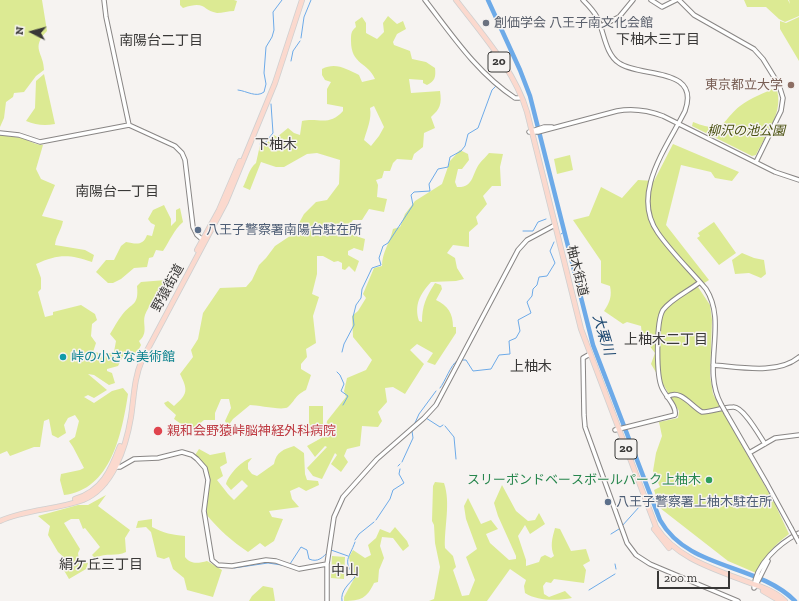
<!DOCTYPE html>
<html>
<head>
<meta charset="utf-8">
<style>
  body { margin:0 }
  #map { position:relative; width:799px; height:601px; overflow:hidden; background:#f6f3f1; font-family:"Zilla Slab",serif }
  canvas { display:block }
  .north { position:absolute; left:12px; top:12px; width:40px; height:40px; -webkit-text-stroke:3px #f6f3f1; paint-order:stroke; rotate:276deg; font-size:11px; font-weight:700; line-height:16px; text-align:center; color:#393837 }
  .north::after { content:''; display:block; margin:auto; width:14px; height:18px; background:#393837; clip-path:polygon(50% 0,100% 100%,50% 72%,0 100%) }
  .scale { position:absolute; left:657px; top:571px; width:73px; height:18px; box-sizing:border-box; border:2px solid #393837; border-top:0; padding-left:5px; font-size:12px; line-height:14px; white-space:nowrap; color:#393837; -webkit-text-stroke:3px #f6f3f1; paint-order:stroke }
</style>
</head>
<body>
<div id="map">
<canvas width="799" height="601"></canvas>
<div class="north">N</div>
<div class="scale">200 m</div>
</div>
<script>
const ctx = document.querySelector('canvas').getContext('2d');
ctx.lineJoin = 'round';
function fill(path, color) {
  ctx.fillStyle = color;
  ctx.fill(path, 'evenodd');
}
function strokePath(path, color, width, dash) {
  ctx.strokeStyle = color;
  ctx.lineWidth = width;
  ctx.lineCap = dash ? 'butt' : 'round';
  ctx.setLineDash(dash || []);
  ctx.stroke(path);
}
function write(font, color, halo, rows, align = 'center') {
  ctx.font = font + ' "Zilla Slab","Noto Sans JP",serif';
  ctx.lineWidth = 3;
  ctx.setLineDash([]);
  ctx.textBaseline = 'middle';
  ctx.strokeStyle = halo;
  ctx.fillStyle = color;
  for (const [text, x, y, turn = 0] of rows) {
    ctx.save();
    ctx.translate(x, y);
    ctx.rotate((+turn || 0) * Math.PI / 180);
    ctx.textAlign = isNaN(turn) ? turn : align;
    if (halo) ctx.strokeText(text, 0, 0);
    ctx.fillText(text, 0, 0);
    ctx.restore();
  }
}
const green = new Path2D(`
  M0 0H42L47 31C30 48 44 53 44 70L36 76 24 92 14 93 13 97 6 102 4 118 0 127Z
  M180 0H234L237 1 234 11C229 11 222 13 217 13 202 11 207 0 183 8L180 5Z
  M744 0H788L790 4 789 0H799V16L785 22 779 19 766 7H747Z
  M388 16 397 24 403 21 406 29 397 34 393 42 394 45 410 51 412 59 426 62 435 68C436 77 435 81 427 85L423 83V80L409 79 411 93 440 91C442 104 440 109 431 117L435 128 424 133 423 147 414 154 412 160 397 159 393 163 390 171H384L382 178 376 180 378 185 377 197 387 199 384 212 369 209 362 220H353L349 225 350 232 353 235 365 239 363 251 354 248 348 251V255L359 261 355 272 349 266 345 270 342 269V263L338 261 334 262 323 256H317V274L312 294 319 297 313 316 316 343 306 349 307 357 301 364V369L311 375 306 390C294 396 296 400 288 407 283 411 258 405 250 405L233 419 228 426 225 421 231 408 229 399H221L215 413V420H204L191 431 174 419 176 415 166 406 164 403 168 401 174 406C188 394 188 390 180 374L193 357 191 350 198 339 203 313 220 288 246 287 252 280 259 265 266 258 275 246 293 234 304 214 316 202 327 200 339 184 340 160 317 153 307 154 284 167H276L261 162 250 190 243 187C247 180 249 168 256 163L260 145H265L274 135 277 137 288 128 294 133 300 135 302 121C318 117 329 127 343 111V107L327 104V89L331 82 325 80 322 75V69C336 62 346 69 359 75L362 82 375 79C368 62 351 65 351 41 351 34 351 31 356 27L355 22 362 17 366 23V33L377 39 384 32 383 23ZM374 106 384 127 379 136 371 146 364 140C367 129 372 119 370 108Z
  M799 17V61L780 29V21L786 23Z
  M44 74 55 124C44 126 36 125 26 121L35 108 36 81Z
  M776 87C785 111 766 134 756 155L752 156 692 126 693 122C726 135 720 122 740 106 750 98 765 93 776 87Z
  M0 135 22 138 36 144 43 145 36 169 41 179 55 185 42 216 63 221C61 231 56 236 55 245L85 250 94 255 92 262C69 254 58 254 36 264L41 278V289L38 292 45 317 53 315V312L81 305 95 314 97 320 92 324 91 336 96 343 93 352 107 354 114 352 116 341 110 334C114 328 117 321 122 315 132 302 139 306 137 286L141 282 166 280V290L158 293C154 300 148 307 145 315 142 324 149 333 139 341L141 345 136 355 124 354 118 366 107 369V371L112 373 115 383 109 385 94 375 88 374 107 390 94 398 88 395 84 397 94 403 112 391 123 388 128 394C122 433 111 490 64 495L60 480 61 474 80 470 84 468 73 447 69 441 75 437 79 421 75 415 68 418 64 425 66 433 58 438 52 435 49 419 44 421 40 447H34L10 456 7 451 0 454Z
  M673 144 739 172 732 181 715 178 711 172 681 165 666 225 709 280 698 287 710 305 712 320 710 376 713 394 774 502 789 534C774 545 764 557 756 573L728 561 660 508 654 490 660 487 653 471 656 453 662 436 659 422 678 418 679 411 651 364 655 353 642 336 641 326 627 322 623 324 604 311C610 302 612 296 610 286L601 283V261L573 220 589 216 601 187 622 198 638 180 654 181Z
  M460 150 468 154 469 160 462 169H458L455 182 457 187C474 188 472 173 480 163 482 160 486 157 489 153L503 154 500 167 501 186H492L483 196 487 204 476 217 478 224 469 232V247L453 245 447 253 455 258 457 268 464 279 456 281 431 282C420 294 414 305 419 321L422 322C422 306 426 297 435 283L441 285 442 289 436 300C448 306 453 313 453 327H456V333L435 365 427 362 433 353 417 344 410 350 424 364 405 394 393 387 385 388 387 402 378 412 382 421 378 427 362 426 360 446 347 449 344 456 348 462 341 472 331 464 337 455 335 453 322 479 313 476 307 468 327 447 325 446 315 457 307 446 325 436 327 421 346 397 344 391 347 378 366 370 372 360 353 337 352 316 358 311 366 298 363 294 374 268 382 266C382 252 390 243 393 229L400 227 405 214 415 201 442 184 450 161Z
  M570 155 573 170 557 174 554 159Z
  M164 205 171 219V226L176 221V210L180 208 183 222C174 230 170 240 163 251L156 250 153 257 149 258 147 267 134 268 121 279 113 283H108L96 272 106 260H114L121 246 126 242C136 244 143 246 147 235L152 236 155 225 151 223 148 219 153 210Z
  M714 222 736 253 719 265 697 238 700 236 698 233Z
  M742 253 754 258 764 260 766 274 761 278 749 273 735 274 732 260Z
  M309 406H323V432L309 431Z
  M294 446 304 453 305 474 307 480 318 481 319 485 306 491 299 487 290 491 292 499 299 507 269 511 272 517 283 519 274 541 265 547 260 543 248 552C233 542 218 529 206 514 208 489 215 474 195 455L199 449 210 455 225 452 227 463 220 467 223 476 217 480 228 494 234 500 248 486 242 480 231 490 226 484C229 474 242 460 252 458L248 463V469L252 474 257 476 274 464C276 452 284 449 294 446Z
  M435 482 444 483C451 503 444 527 445 548L453 556 456 567 453 570 462 596 469 595 475 580 466 557 477 549 466 519 464 506 468 498 481 524 491 520 498 529 486 534 490 543 509 560 516 559V556L498 516 494 503 502 485 516 511 528 521 535 520 539 513 545 524 530 534 525 525 518 536 526 560V566L539 562 541 557 545 555 551 558 554 556C550 546 552 539 555 528L560 529 571 551 586 549 590 561 583 565 586 570 584 583 554 579 551 583 546 582 543 586 544 594 549 597 565 591 572 598C558 601 537 601 525 593L524 586 526 580 510 569 487 601H429L434 599 440 567 435 543 434 525 432 521 433 486Z
  M106 495 98 506 130 530 125 538 126 552C116 557 107 552 95 558L92 555 100 547 85 528 83 529 79 519H71L64 523 80 549 78 553 79 560 88 563 86 569 69 579 62 567 67 560 58 552 48 535 50 526 38 516 78 505H88Z
  M152 519V527C163 533 173 535 185 536V557C191 565 199 563 207 561L222 570 213 597 187 590 184 578 173 569 169 557 164 559 157 557 151 532 146 527 136 528 138 521Z
  M395 527 407 541 409 546 403 551 393 538 382 537 380 546 384 558 379 570 378 582 374 583C367 598 361 601 344 601V597L355 577 351 568 349 557 353 550 365 558 371 555 368 545 376 538 380 529 390 533Z
  M332 556 345 557 344 579 331 578Z
  M263 586 273 588 275 601H249L252 596Z`);
const stream = new Path2D(`
  M301 38 304 17 311 0
  M291 61 293 51 300 41
  M238 90C247 91 256 98 264 92L266 84 264 73 266 47 272 37 274 30 273 12 282 0
  M260 144H264L273 133 271 104
  M559 216H560
  M523 231H533L538 222 546 219
  M561 234 564 232
  M342 352 344 344 354 325 353 317 356 305 361 298 362 289 372 268 381 265 379 258 383 246 388 243 413 205 411 195 414 192 430 191 429 184 438 169 448 167 450 157 461 151 465 146 468 134 478 128 492 90 496 86
  M462 360H466L473 371 491 369 499 355 510 354 509 341 516 338 520 331 518 320 531 313 527 302 532 296 533 289 537 285 539 277 547 276 555 263 550 251 554 242
  M337 372 340 375 344 384 341 391 348 396 343 405
  M440 388C445 382 451 364 457 361
  M426 418 440 427 443 425
  M415 423 419 414 436 391
  M445 426 454 437 456 459
  M402 462 413 438 412 431
  M398 466 400 464
  M647 496 649 494
  M376 520 390 499 393 490 404 483 399 474 400 469
  M622 526 640 506
  M611 534 619 529
  M355 540 359 534 374 522
  M331 550 348 556
  M290 564 301 547 307 550 309 559C318 563 323 557 328 552
  M615 564 616 569
  M234 568 268 563 288 566
  M589 590 615 574
  M342 601C340 591 349 584 355 577 342 560 349 559 355 542`);
const river = new Path2D(`
  M488 0 520 70 530 96 593 345 660 520C688 570 757 563 795 601`);
const minor = new Path2D(`
  M104 0 106 17 129 125
  M425 0C452 35 477 73 515 98H519
  M583 0C588 5 593 10 597 17 604 31 605 54 619 63 640 78 701 66 685 111 667 147 630 194 658 233 672 253 690 270 706 289 728 323 701 368 721 404
  M651 0 662 7 676 0
  M679 0 694 15 754 49 763 59 779 85 783 98 781 111 756 162
  M601 26 619 17 633 0
  M552 127H544L529 132H538L617 111C633 108 647 110 663 116L775 172 799 180
  M0 133 19 135 40 142 129 125 175 146 182 153 185 160 193 227 197 235 204 241
  M590 354 583 358 584 415 585 427 627 543 636 555 650 564 738 601
  M713 365C739 367 778 375 799 357
  M667 397C680 388 691 406 702 412 712 412 722 407 733 407 743 406 759 435 765 444
  M726 413 767 484 791 528
  M615 430 675 415C677 406 666 397 662 388 656 376 656 321 663 310 672 298 689 291 700 282
  M749 453 775 438 799 435
  M113 467H120L134 459 158 458 182 452 192 455 197 459 205 468 208 480 204 511 212 560 218 565 232 566 266 560 276 561 299 569 327 564
  M755 587 768 561
  M754 588C755 564 780 543 799 533
  M327 601V564L334 517 343 497 377 459 424 418 436 405 518 250 527 240 555 225`);
const major = new Path2D(`
  M456 0C482 34 515 71 527 112L581 329 656 527C677 560 718 570 753 584 764 588 776 592 785 601
  M197 250 219 210 240 161
  M75 499C102 491 111 470 120 446
  M0 521C26 509 56 510 83 500 113 488 126 447 131 417 134 397 134 378 142 360L226 202 275 83 302 0
  M654 529 669 548
  M763 591 780 601`);
const minorBridge = new Path2D(`
  M721 404 726 413
  M791 528 799 543`);
const markers = [
  [486,23,4,"#6b7280"],
  [791,85,4,"#8d6e63"],
  [198,230,4,"#5c6f8a"],
  [63,357,4,"#0f9aa8"],
  [158,431,5,"#e0444e"],
  [709,480,4,"#2e9e5b"],
  [608,502,4,"#5c6f8a"]
];
const shields = [
  [499,62,22],
  [626,449,22]
];
const shieldNames = [
  ["20",499,62],
  ["20",626,449]
];
const worshipNames = [
  ["創価学会 八王子南文化会館",494,23]
];
const educationNames = [
  ["東京都立大学",783,85]
];
const parkNames = [
  ["柳沢の池公園",746,131]
];
const serviceNames = [
  ["八王子警察署南陽台駐在所",206,230],
  ["八王子警察署上柚木駐在所",616,502]
];
const streetNames = [
  ["柚木街道",577,271,76],
  ["野猿街道",168,288,-61]
];
const cultureNames = [
  ["峠の小さな美術館",71,357]
];
const healthNames = [
  ["親和会野猿峠脳神経外科病院",167,431]
];
const leisureNames = [
  ["スリーボンドベースボールパーク上柚木",701,480]
];
const neighbourhoodNames = [
  ["下柚木三丁目",658,40],
  ["南陽台二丁目",161,41],
  ["下柚木",276,145],
  ["南陽台一丁目",117,192],
  ["上柚木二丁目",666,340],
  ["上柚木",531,367],
  ["絹ケ丘三丁目",101,565],
  ["中山",345,571]
];
const waterNames = [
  ["大栗川",603,335,73]
];
fill(green, '#dcea93');
strokePath(stream, '#6daae8', 1);
strokePath(river, '#6daae8', 4.5);
strokePath(minor, '#898685', 5.5);
strokePath(major, '#cfcfcf', 6);
strokePath(minor, '#fff', 3.5);
strokePath(major, '#fbd9ce', 4.5);
strokePath(minorBridge, '#898685', 5.5, []);
strokePath(minorBridge, '#fff', 3.5);
for (const [x, y, r, color] of markers) {
  const dot = new Path2D();
  dot.arc(x, y, r, 0, 2 * Math.PI);
  ctx.fillStyle = color;
  ctx.fill(dot);
  strokePath(dot, '#f6f3f1', 1.5);
}
for (const [x, y, w] of shields) {
  const box = new Path2D();
  box.roundRect(x - w / 2, y - 10, w, 20, 3);
  ctx.fillStyle = '#f6f3f1';
  ctx.fill(box);
  strokePath(box, '#393837', 1);
}
write('bold 12px', '#393837', null, shieldNames);
write('13px', '#5b616d', '#f6f3f1', worshipNames, 'left');
write('13px', '#785e54', '#f6f3f1', educationNames, 'right');
write('italic 13px', '#4a5111', '#f6f3f1', parkNames);
write('13px', '#4e5e75', '#f6f3f1', serviceNames, 'left');
write('13px', '#393837', '#f6f3f1', streetNames);
write('13px', '#0d838f', '#f6f3f1', cultureNames, 'left');
write('13px', '#be3a42', '#f6f3f1', healthNames, 'left');
write('13px', '#27864d', '#f6f3f1', leisureNames, 'right');
write('14px', '#393837', '#f6f3f1', neighbourhoodNames);
write('italic 14px', '#19456e', '#f6f3f1', waterNames);
</script>
</body>
</html>
